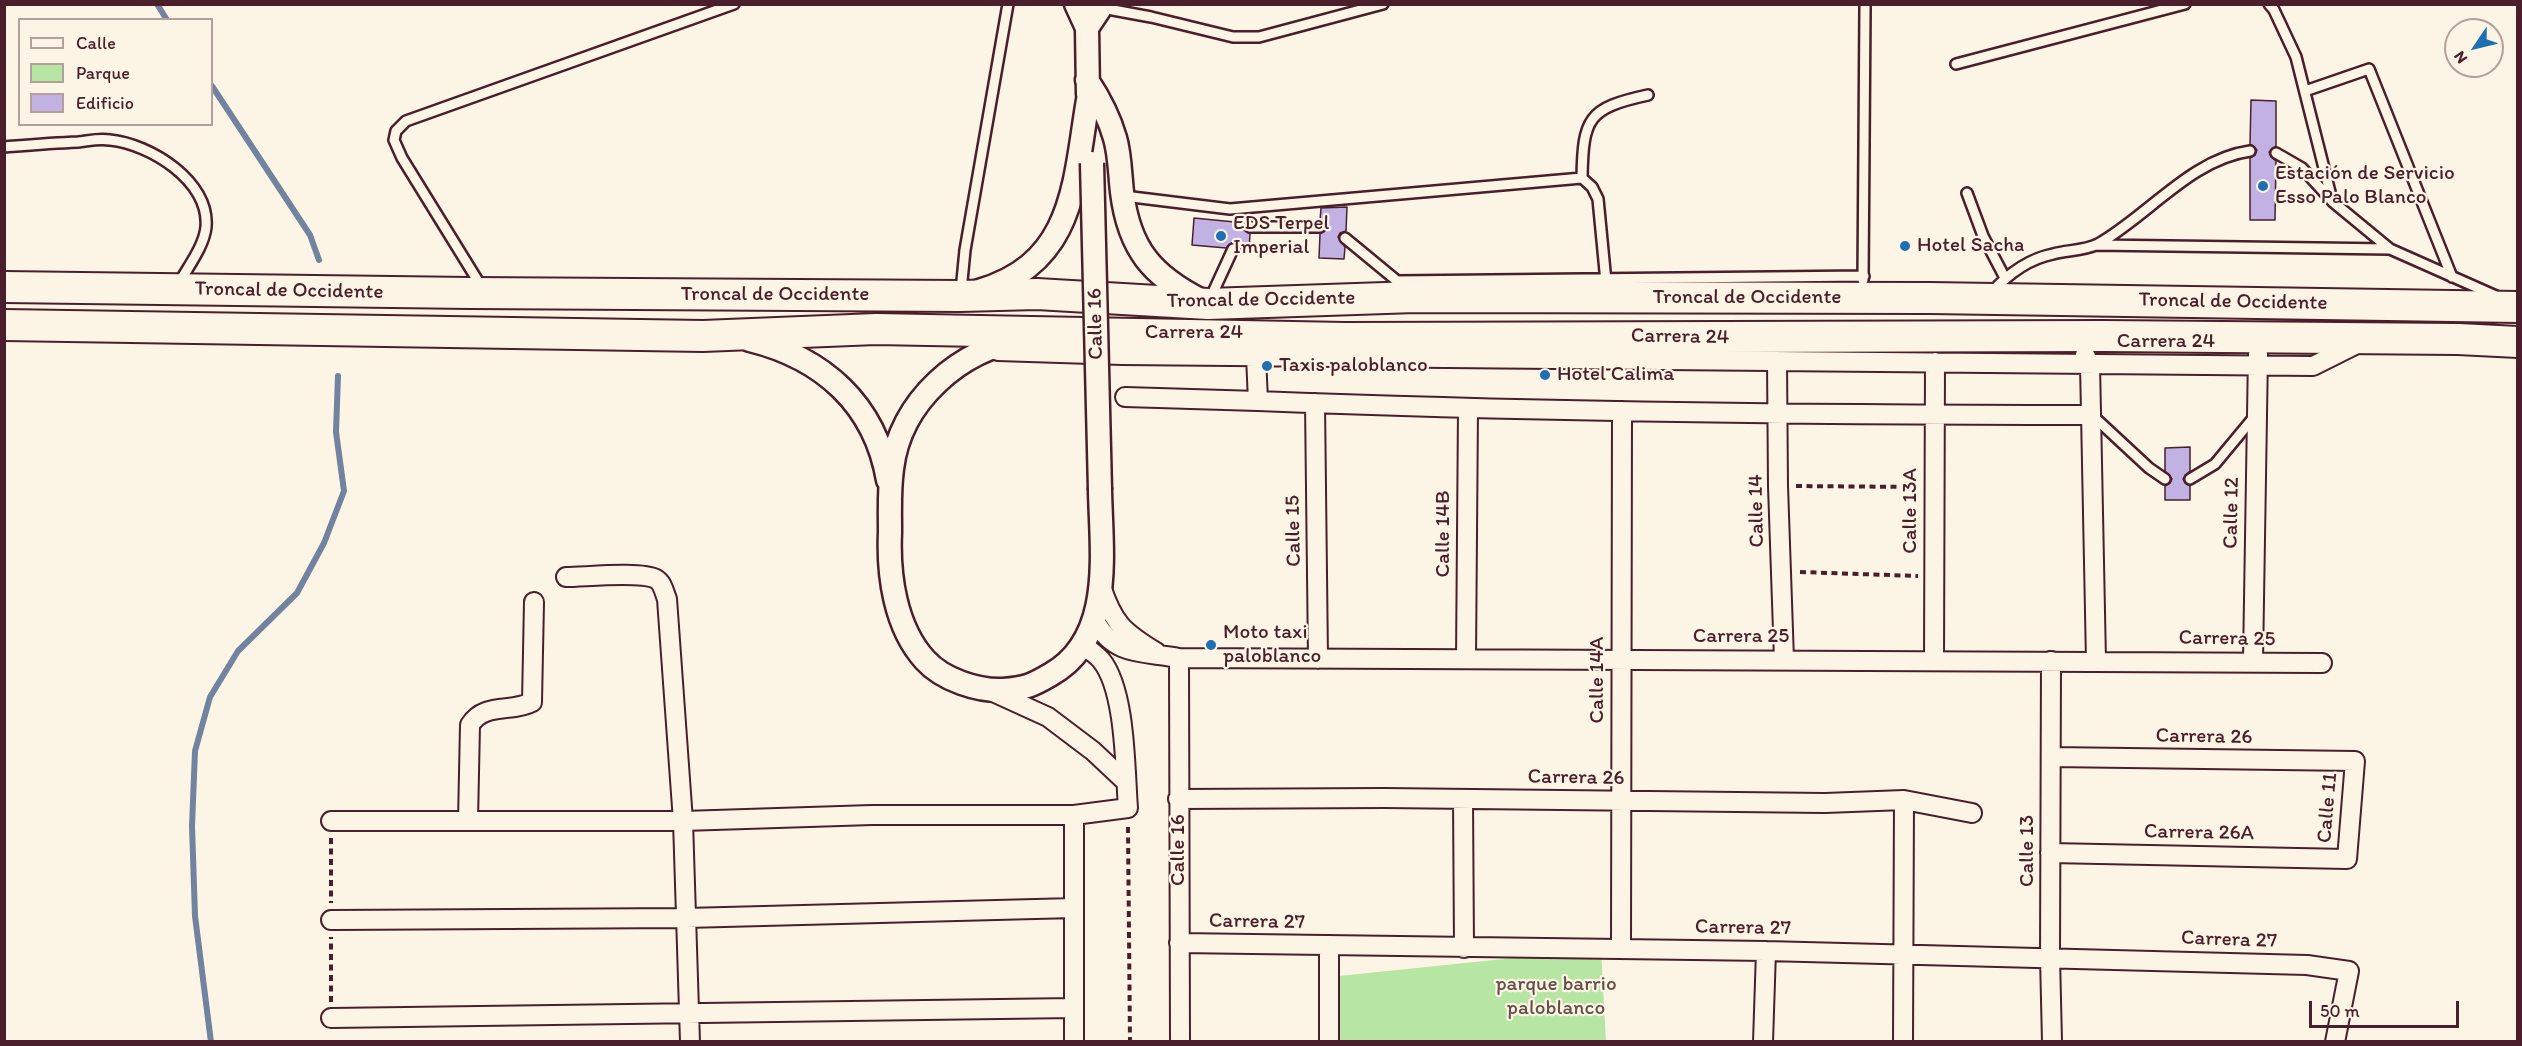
<!DOCTYPE html>
<html>
<head>
<meta charset="utf-8">
<style>
  body { margin:0 }
  #map { position:relative; width:2522px; height:1046px; overflow:hidden; background:#fcf5e5; font-family:Itim,sans-serif }
  canvas { display:block }
  .frame { position:absolute; inset:0; border:6px solid #4a1f2b; pointer-events:none }
  .legend { position:absolute; left:18px; top:18px; width:195px; height:108px; box-sizing:border-box; background:#fcf5e5; border:2px solid #b59f9b; margin:0; padding:8px 10px; list-style:none; font-size:18px; color:#4a1f2b }
  .legend li { display:flex; align-items:center; gap:12px; height:30px }
  .legend b { width:30px; border:2px solid #b59f9b }
  .north { position:absolute; left:2444px; top:18px; width:60px; height:60px; box-sizing:border-box; background:#fcf5e5; border:2px solid #b59f9b; border-radius:50%; rotate:235deg; font-size:16px; font-weight:700; line-height:24px; text-align:center; color:#4a1f2b }
  .north::after { content:''; display:block; margin:auto; width:21px; height:27px; background:#1f6fb2; clip-path:polygon(50% 0,100% 100%,50% 72%,0 100%) }
  .scale { position:absolute; left:2309px; top:1001px; width:150px; height:27px; box-sizing:border-box; border:3px solid #4a1f2b; border-top:0; padding-left:8px; font-size:18px; line-height:21px; white-space:nowrap; color:#4a1f2b; -webkit-text-stroke:4px #fcf5e5; paint-order:stroke }
</style>
</head>
<body>
<div id="map">
<canvas width="2522" height="1046"></canvas>
<div class="frame"></div>
<ul class="legend">
<li><b style="height:8px;background:#fcf5e5"></b>Calle</li>
<li><b style="height:16px;background:#b7e5a3"></b>Parque</li>
<li><b style="height:16px;background:#c1b2e3"></b>Edificio</li>
</ul>
<div class="north">N</div>
<div class="scale">50 m</div>
</div>
<script>
const ctx = document.querySelector('canvas').getContext('2d');
ctx.lineJoin = 'round';
function fill(path, color) {
  ctx.fillStyle = color;
  ctx.fill(path, 'evenodd');
}
function strokePath(path, color, width, dash) {
  ctx.strokeStyle = color;
  ctx.lineWidth = width;
  ctx.lineCap = dash ? 'butt' : 'round';
  ctx.setLineDash(dash || []);
  ctx.stroke(path);
}
function write(font, color, halo, rows, align = 'center') {
  ctx.font = font + ' Itim,sans-serif';
  ctx.lineWidth = 4.5;
  ctx.setLineDash([]);
  ctx.textBaseline = 'middle';
  ctx.strokeStyle = halo;
  ctx.fillStyle = color;
  for (const [text, x, y, turn = 0] of rows) {
    ctx.save();
    ctx.translate(x, y);
    ctx.rotate((+turn || 0) * Math.PI / 180);
    ctx.textAlign = isNaN(turn) ? turn : align;
    if (halo) ctx.strokeText(text, 0, 0);
    ctx.fillText(text, 0, 0);
    ctx.restore();
  }
}
const green = new Path2D(`
  M1601 949 1606 1041H1329V977Z`);
const stream = new Path2D(`
  M157 4 167 20
  M212 86 310 235 319 260
  M211 1042 195 916 192 826 195 751 210 697 238 651 297 593 324 543 344 491 336 432 338 376`);
const building = new Path2D(`
  M2251 100 2276 101V146L2269 152 2271 157 2276 161 2275 220H2250V158L2255 155 2257 150 2250 144Z
  M1347 207 1346 231 1340 233 1338 237 1345 247 1344 259 1319 258 1320 234 1327 228 1325 223 1320 220 1321 208Z
  M1194 218 1245 223 1244 230 1250 234 1249 250 1240 249 1238 245 1233 242 1226 248 1192 245Z
  M2190 447V471L2183 479 2185 483 2190 486V500H2165V486L2170 483 2172 479 2165 471V448Z`);
const path = new Path2D(`
  M1796 486 1918 487
  M1800 572 1918 576
  M1128 827 1130 1042
  M331 838V903
  M331 1002V937`);
const service = new Path2D(`
  M2269 4 2274 10 2296 57 2332 200
  M1102 8 1151 17 1233 37H1259L1383 4
  M1956 64 2185 4
  M2305 91 2369 69 2452 277
  M4 147C29 145 53 143 78 142 88 141 99 138 110 140 150 144 210 181 206 227 204 247 187 268 178 285
  M2276 153 2302 168 2333 202 2390 249 2496 296
  M1582 178C1583 118 1588 108 1648 95
  M1967 193 1983 236 2005 278
  M1124 196 1230 209 1582 178 1592 187 1598 199 1607 292
  M1250 227H1320
  M1345 238 1402 285
  M2096 245 2390 249
  M1863 280 1865 7
  M1397 281 1864 276
  M481 286 402 158 394 140 396 131 406 121 734 4
  M961 291 965 250 1008 4
  M1991 293C2008 274 2028 259 2053 254 2067 250 2084 251 2098 244 2148 216 2191 159 2250 151
  M1210 299 1233 249
  M2093 416 2149 468 2165 479
  M2190 479 2215 464 2254 417`);
const minor = new Path2D(`
  M998 351 1122 355 2313 366 2359 343
  M2085 355 2090 364 2096 661
  M1256 356 1258 401C1535 412 1813 415 2091 415
  M1777 361 1778 486 1784 660
  M1125 397 1258 401
  M1315 403 1318 659
  M566 577C585 577 641 571 656 579 663 583 664 592 667 599L683 821 690 1042
  M1101 586C1113 623 1123 632 1156 652
  M1095 621C1115 657 1142 651 1179 658L2322 663
  M1179 658 1180 1042
  M1466 659 1468 409
  M1934 660 1935 362
  M2051 661 2050 957 2052 1042
  M2253 661 2258 354
  M991 691 1048 717 1093 751 1125 781
  M1178 799 1385 798 1825 803 1904 800 1972 813
  M1463 799 1464 948
  M1074 815V1042
  M331 821H683L872 815H1074L1128 808C1125 770 1126 690 1101 660 1097 655 1089 650 1084 645
  M468 821 470 725C484 702 512 713 532 702L534 602
  M2050 853 2347 859 2355 761 2052 757
  M331 920 686 918 1074 908
  M1179 943 1766 951 2307 965 2349 971 2335 1042
  M1621 949 1622 411
  M331 1018 1074 1008
  M1329 1042V945
  M1763 1042 1766 951
  M1903 1042 1904 800`);
const tertiary = new Path2D(`
  M1076 4 1087 28 1088 94
  M1087 28 1103 4
  M1087 80C1099 98 1109 117 1115 138 1120 155 1120 175 1122 192 1129 249 1152 276 1202 301
  M979 291C1075 263 1074 183 1088 100
  M1025 339C960 349 900 401 892 469 889 490 890 511 890 532 888 575 895 627 925 660 943 680 978 691 1003 690 1026 688 1031 686 1050 675 1115 639 1101 552 1100 490
  M750 340C823 358 875 404 888 480`);
const trunk = new Path2D(`
  M4 287 470 293 961 296 1037 294 1208 304 1415 297 1930 298 2518 307
  M4 325 703 336 876 329 1345 338 2103 336 2458 339 2518 342`);
const tertiaryBridge = new Path2D(`
  M1092 163 1100 490`);
const markers = [
  [2263,186,6,"#1f6fb2"],
  [1221,236,6,"#1f6fb2"],
  [1905,246,6,"#1f6fb2"],
  [1267,366,6,"#1f6fb2"],
  [1545,375,6,"#1f6fb2"],
  [1211,645,6,"#1f6fb2"]
];
const poiNames = [
  ["Estación de Servicio",2275,174],
  ["Esso Palo Blanco",2275,198],
  ["EDS Terpel",1233,224],
  ["Imperial",1233,248],
  ["Hotel Sacha",1917,246],
  ["Taxis paloblanco",1279,366],
  ["Hotel Calima",1557,375],
  ["Moto taxi",1223,633],
  ["paloblanco",1223,657]
];
const streetNames = [
  ["Troncal de Occidente",289,291,1],
  ["Troncal de Occidente",775,295],
  ["Troncal de Occidente",1747,298],
  ["Troncal de Occidente",1261,300,-1],
  ["Troncal de Occidente",2233,302,1],
  ["Calle 16",1096,324,-91],
  ["Carrera 24",1194,333],
  ["Carrera 24",1680,337,1],
  ["Carrera 24",2166,342],
  ["Calle 14",1757,511,-91],
  ["Calle 13A",1911,511,-90],
  ["Calle 12",2232,513,-89],
  ["Calle 15",1294,531,-91],
  ["Calle 14B",1444,534,-90],
  ["Carrera 25",1741,637],
  ["Carrera 25",2227,639,1],
  ["Calle 14A",1598,680,-90],
  ["Carrera 26",2204,737,1],
  ["Carrera 26",1576,778,1],
  ["Calle 11",2328,808,-85],
  ["Carrera 26A",2199,833,1],
  ["Calle 16",1179,850,-90],
  ["Calle 13",2028,851,-90],
  ["Carrera 27",1257,922,1],
  ["Carrera 27",1743,928,1],
  ["Carrera 27",2229,940,2]
];
const parkNames = [
  ["parque barrio",1556,985],
  ["paloblanco",1556,1009]
];
fill(green, '#b7e5a3');
strokePath(stream, '#71839e', 6);
fill(building, '#c1b2e3');
strokePath(building, '#4a1f2b', 1.5);
strokePath(service, '#4a1f2b', 14);
strokePath(minor, '#4a1f2b', 22);
strokePath(tertiary, '#4a1f2b', 27);
strokePath(trunk, '#4a1f2b', 34);
strokePath(path, '#4a1f2b', 4, [6, 4.5]);
strokePath(service, '#fcf5e5', 9);
strokePath(minor, '#fcf5e5', 18);
strokePath(tertiary, '#fcf5e5', 22);
strokePath(trunk, '#fcf5e5', 30);
strokePath(tertiaryBridge, '#4a1f2b', 27, []);
strokePath(tertiaryBridge, '#fcf5e5', 22);
for (const [x, y, r, color] of markers) {
  const dot = new Path2D();
  dot.arc(x, y, r, 0, 2 * Math.PI);
  ctx.fillStyle = color;
  ctx.fill(dot);
  strokePath(dot, '#fcf5e5', 2);
}
write('21px', '#4a1f2b', '#fcf5e5', poiNames, 'left');
write('21px', '#4a1f2b', '#fcf5e5', streetNames);
write('21px', '#655049', '#fcf5e5', parkNames);
</script>
</body>
</html>
